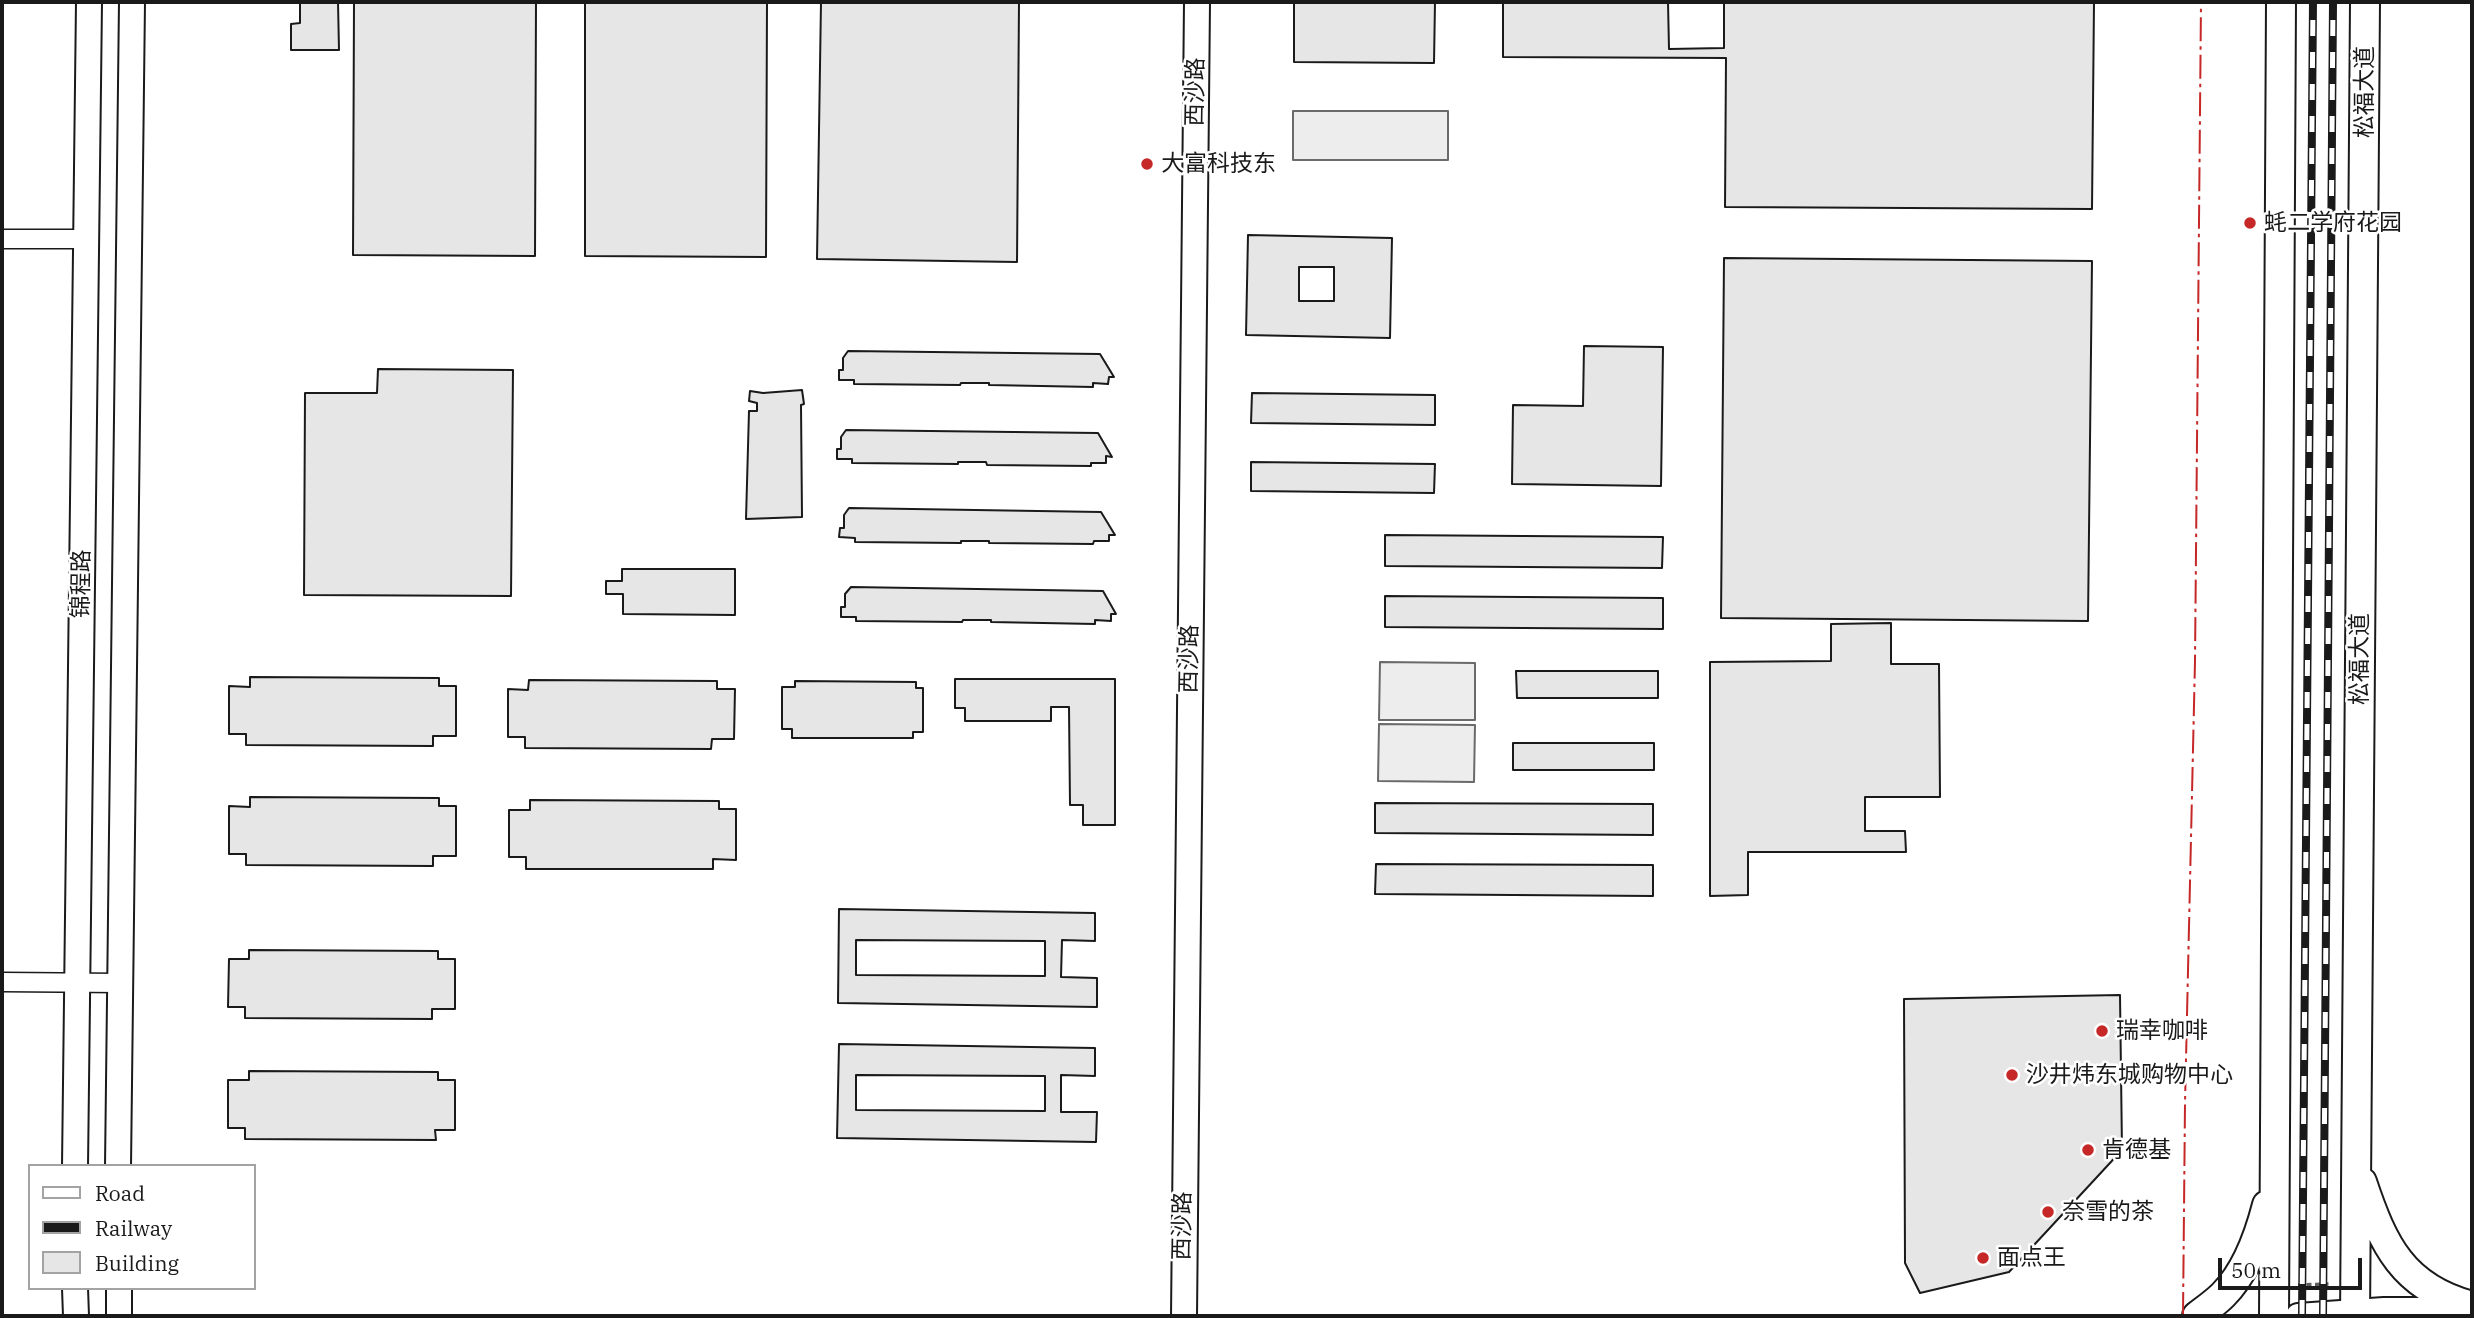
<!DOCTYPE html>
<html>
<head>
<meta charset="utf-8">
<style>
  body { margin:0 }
  #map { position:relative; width:2474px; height:1318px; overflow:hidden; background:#fff; font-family:"IBM Plex Serif",serif }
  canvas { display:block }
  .frame { position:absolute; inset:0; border:4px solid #1a1a1a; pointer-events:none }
  .legend { position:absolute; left:28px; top:1164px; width:228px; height:126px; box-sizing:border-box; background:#fff; border:2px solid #a3a3a3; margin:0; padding:9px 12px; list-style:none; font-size:21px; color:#1a1a1a }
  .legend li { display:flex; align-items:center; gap:14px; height:35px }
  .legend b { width:35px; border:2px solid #a3a3a3 }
  .scale { position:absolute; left:2218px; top:1258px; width:144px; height:32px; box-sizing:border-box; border:4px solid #1a1a1a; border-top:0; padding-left:9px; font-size:21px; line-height:24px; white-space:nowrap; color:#1a1a1a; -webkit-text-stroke:5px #fff; paint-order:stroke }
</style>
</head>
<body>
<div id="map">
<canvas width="2474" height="1318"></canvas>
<div class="frame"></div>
<ul class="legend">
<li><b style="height:9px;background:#fff"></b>Road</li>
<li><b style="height:9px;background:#1a1a1a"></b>Railway</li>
<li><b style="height:19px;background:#e6e6e6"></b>Building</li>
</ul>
<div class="scale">50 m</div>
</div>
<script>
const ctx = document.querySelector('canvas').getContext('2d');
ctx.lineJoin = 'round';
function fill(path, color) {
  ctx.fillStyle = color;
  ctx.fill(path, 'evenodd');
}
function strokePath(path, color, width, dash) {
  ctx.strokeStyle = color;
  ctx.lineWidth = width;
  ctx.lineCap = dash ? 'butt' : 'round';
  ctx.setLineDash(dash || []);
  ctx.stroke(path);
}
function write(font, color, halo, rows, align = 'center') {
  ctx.font = font + ' "IBM Plex Serif","Noto Sans SC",serif';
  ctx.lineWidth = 5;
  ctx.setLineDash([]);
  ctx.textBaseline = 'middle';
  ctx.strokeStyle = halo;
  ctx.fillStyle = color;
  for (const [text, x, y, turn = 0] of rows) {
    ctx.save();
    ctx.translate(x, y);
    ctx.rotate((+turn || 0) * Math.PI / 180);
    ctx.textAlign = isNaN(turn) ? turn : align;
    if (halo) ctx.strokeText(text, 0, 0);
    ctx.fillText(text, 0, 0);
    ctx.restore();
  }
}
const built = new Path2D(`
  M1293 111H1448V160H1293Z
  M1380 662 1475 663V720H1379Z
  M1379 724 1475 725 1474 782 1378 781Z`);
const building = new Path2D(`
  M300 2H338L339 50H291V24L300 23Z
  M354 2H536L535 256 353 255Z
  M585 2H767L766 257 585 256Z
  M821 2H1019L1017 262 817 259Z
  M1294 2H1435L1434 63 1294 62Z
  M1503 2H1668L1669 49 1724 48V2H2094L2092 209 1725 207 1726 58 1503 57Z
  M1248 235 1392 238 1390 338 1246 335ZM1299 267H1334V301H1299Z
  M1724 258 2092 261 2088 621 1721 618Z
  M1584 346 1663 347 1661 486 1512 484 1513 405 1583 406Z
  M848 351 1100 354 1114 377H1109L1108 384 1093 383V387L989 385V383H961L960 385 854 384V380H839V370H843V358Z
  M378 369 513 370 511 596 304 595 305 393H377Z
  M802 390 804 404 801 405 802 517 746 519 749 411H757V403L749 401 750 391 763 393Z
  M1252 393 1435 395V425L1251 423Z
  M846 430 1098 433 1112 457 1106 456V463H1091V466L987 465 986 462H958V464L852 463V459H837V449H841V437Z
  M1251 462 1435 464 1434 493 1251 491Z
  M849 508 1101 512 1115 535H1109V541H1094L1093 544 989 543V541H961V543L855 542V538L839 537 840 528H844V515Z
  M1385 535 1663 537 1662 568 1385 566Z
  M622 569H735V615L623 614V594H606V581H622Z
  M851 587 1103 591 1116 614H1111V621L1095 620V624L991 622V620H963L962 622 856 621V617H841V607H845V594Z
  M1385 596 1663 598V629L1385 627Z
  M1891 623V664H1939L1940 797H1865V831H1905L1906 852H1748V895L1710 896V662L1831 661V624Z
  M1516 671H1658V698H1517Z
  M250 677 439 678V686H456V736H433V746L246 745V734H229V686L250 687Z
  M955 679H1115V825H1083V805H1070L1069 707H1051V721H965V708H955Z
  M529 680 717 681V689H735L734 739H712L711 749 525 748V737H508V689L528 690Z
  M795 681 916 682V688H923V732H913V738H792V729H782V687H795Z
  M1513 743H1654V770H1513Z
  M250 797 439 798V806H456V856H433V866L246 865V854H229V806L250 807Z
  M530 800 719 801V809H736V860L713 859V869H526V857H509V810H530Z
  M1375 803 1653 804V835L1375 833Z
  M1376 864 1653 865V896L1375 894Z
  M839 909 1095 913V941L1062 940 1061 977 1097 978V1007L838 1003ZM856 940 1045 941V976L856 975Z
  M249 950 438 951V959H455V1009H432V1019L245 1018V1007H228L229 959H249Z
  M2120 995 2122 1150 2009 1272 1920 1293 1905 1263 1904 999Z
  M839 1044 1095 1048V1076L1061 1075V1112H1097L1096 1142 837 1138ZM856 1075 1045 1076V1111L856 1110Z
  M249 1071 438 1072V1080H455V1130H435L436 1140 245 1139V1128H228V1080H249Z`);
const path = new Path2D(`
  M2298 1285 2332 1284`);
const street = new Path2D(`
  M2 239H86
  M2 982 120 983`);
const secondary = new Path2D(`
  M75 1166 89 2
  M118 1166 132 2
  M75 1288 76 1316
  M119 1288V1316
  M1184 1316 1197 2
  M2298 1316 2384 1310H2472`);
const primary = new Path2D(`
  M2362 1182C2383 1245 2403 1288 2472 1306
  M2197 1316C2206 1309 2215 1303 2223 1295 2246 1272 2259 1236 2267 1205
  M2274 1316 2281 2
  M2355 1316 2365 2`);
const rail = new Path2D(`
  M2302 1316 2313 2
  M2323 1316 2333 2`);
const power = new Path2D(`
  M2183 1316 2185 1104 2195 661 2201 2`);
const markers = [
  [1147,164,7,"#c62828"],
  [2250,223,7,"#c62828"],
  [2102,1031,7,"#c62828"],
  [2012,1075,7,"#c62828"],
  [2088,1150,7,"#c62828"],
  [2048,1212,7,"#c62828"],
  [1983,1258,7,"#c62828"]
];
const streetNames = [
  ["西沙路",1196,92,-89],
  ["松福大道",2365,92,-90],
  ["锦程路",82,584,-89],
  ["西沙路",1190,659,-89],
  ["松福大道",2360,659,-90],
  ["西沙路",1183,1226,-89]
];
const poiNames = [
  ["大富科技东",1161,164],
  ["蚝二学府花园",2264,223],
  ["瑞幸咖啡",2116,1031],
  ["沙井炜东城购物中心",2026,1075],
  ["肯德基",2102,1150],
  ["奈雪的茶",2062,1212],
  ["面点王",1997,1258]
];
fill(built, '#ededed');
strokePath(built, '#6a6a6a', 2);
fill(building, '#e6e6e6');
strokePath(building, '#1a1a1a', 2);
strokePath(street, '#1a1a1a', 21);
strokePath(secondary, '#1a1a1a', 28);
strokePath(primary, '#1a1a1a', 32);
strokePath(path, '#5f5f5f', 3.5, [5, 3.5]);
strokePath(street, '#fff', 18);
strokePath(secondary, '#fff', 24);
strokePath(primary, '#fff', 28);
strokePath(rail, '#1a1a1a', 8);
strokePath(rail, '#fff', 5, [16]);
strokePath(power, '#c62828', 2, [24, 5, 3.5, 5]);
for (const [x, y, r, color] of markers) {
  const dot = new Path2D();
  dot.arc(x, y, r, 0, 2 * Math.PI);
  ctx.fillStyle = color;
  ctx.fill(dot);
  strokePath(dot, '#fff', 2.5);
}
write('23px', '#1a1a1a', '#fff', streetNames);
write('23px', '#1a1a1a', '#fff', poiNames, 'left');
</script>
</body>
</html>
